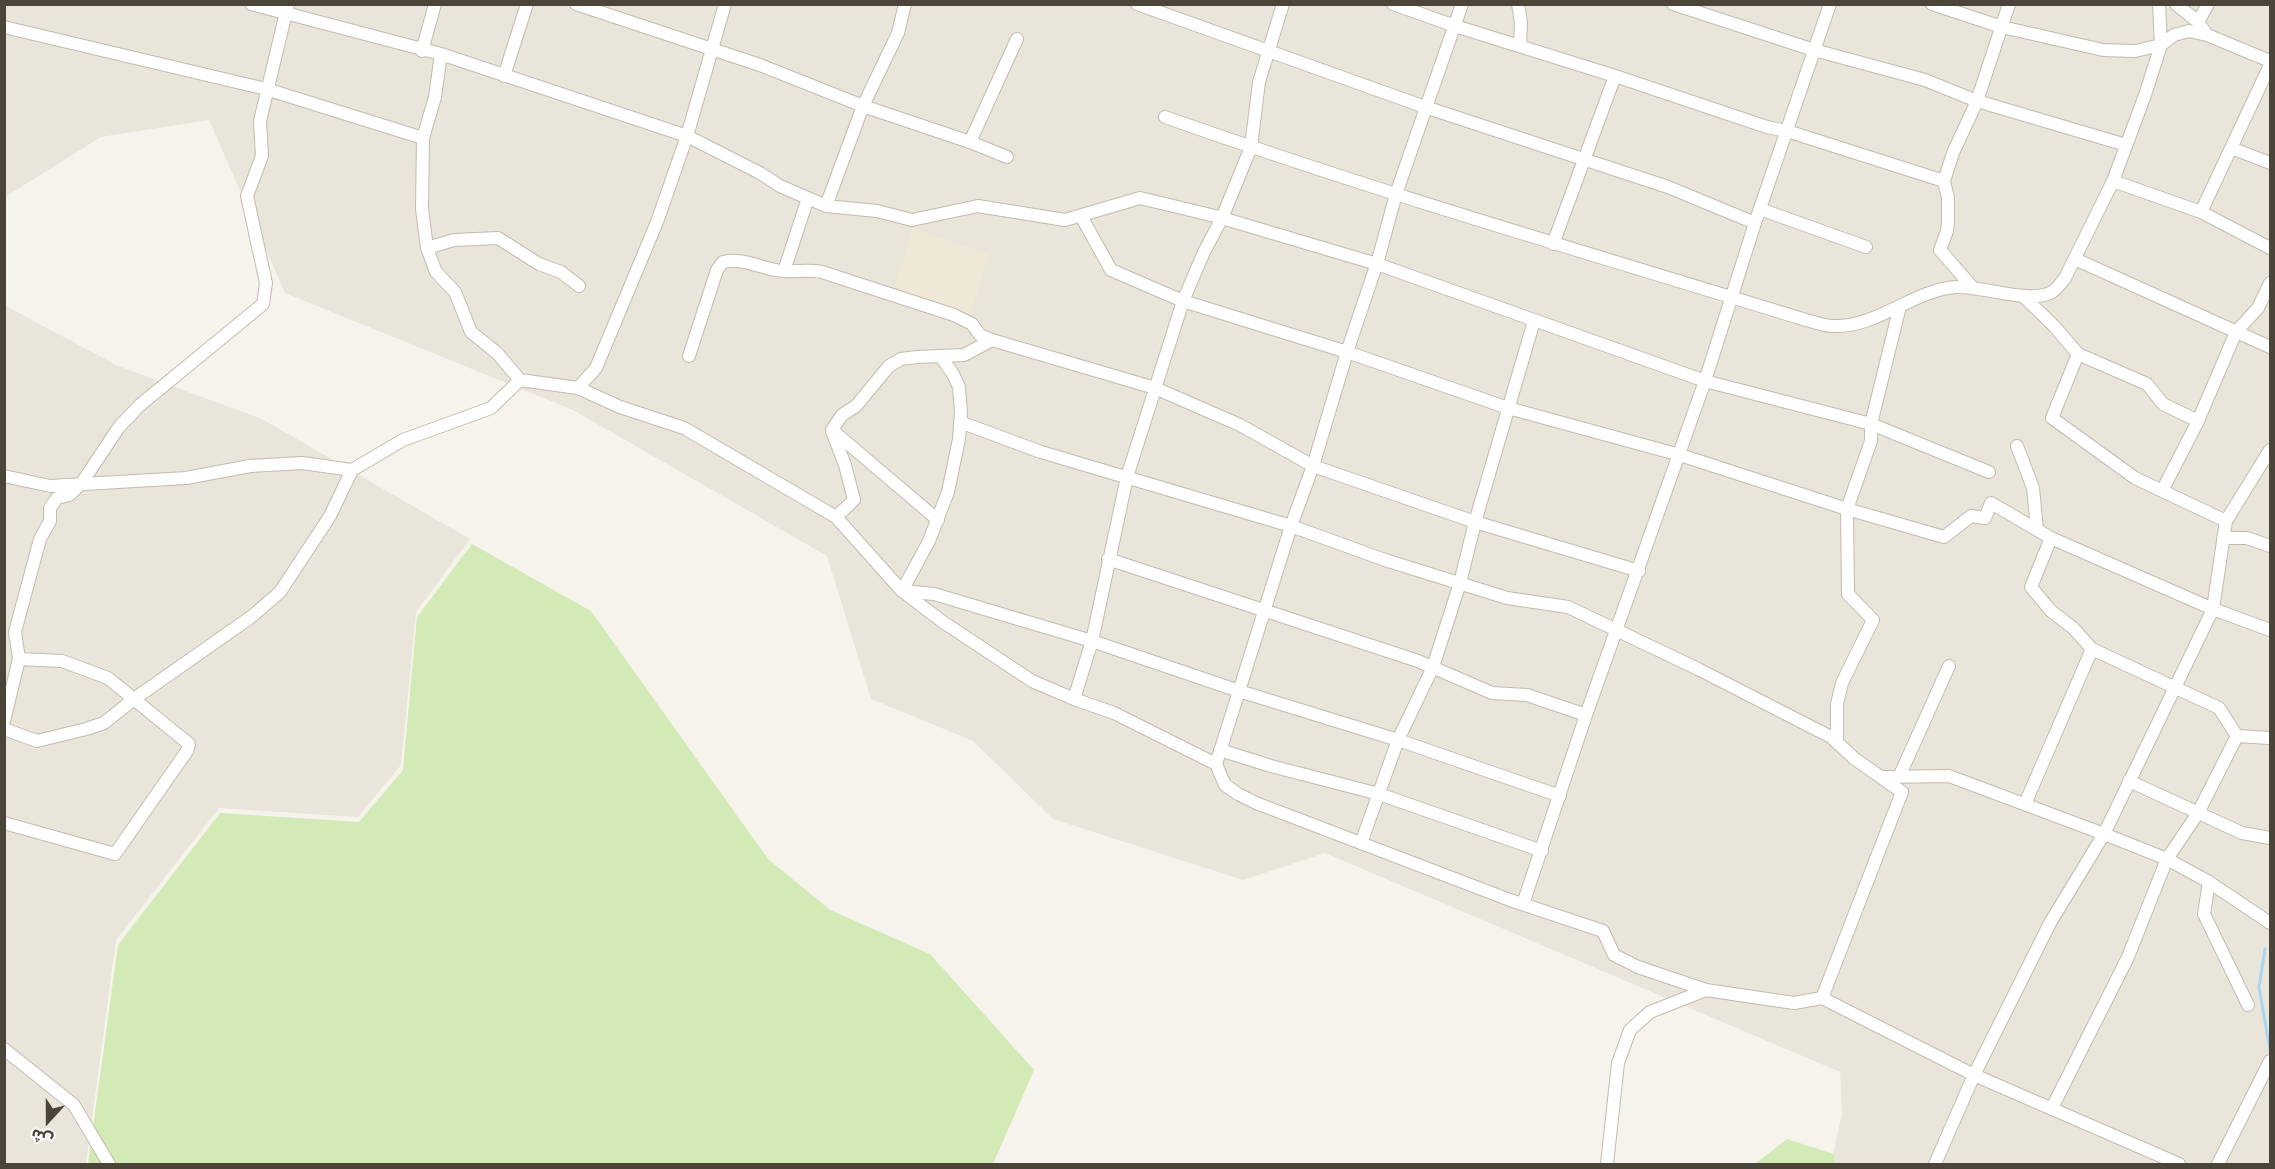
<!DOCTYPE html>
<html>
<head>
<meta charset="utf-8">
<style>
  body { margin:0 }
  #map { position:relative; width:2275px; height:1169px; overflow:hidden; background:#f6f3ec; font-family:Manrope,"Noto Sans Arabic",sans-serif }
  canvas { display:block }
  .frame { position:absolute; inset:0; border:6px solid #4b4439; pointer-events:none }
  .north { position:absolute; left:18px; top:1091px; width:60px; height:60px; -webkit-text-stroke:4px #fff; paint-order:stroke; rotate:201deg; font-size:16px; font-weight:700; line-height:24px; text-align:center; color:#4b4439 }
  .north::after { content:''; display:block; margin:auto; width:21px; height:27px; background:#4b4439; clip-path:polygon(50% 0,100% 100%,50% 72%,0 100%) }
</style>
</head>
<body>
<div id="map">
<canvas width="2275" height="1169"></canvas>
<div class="frame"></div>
<div class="north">ش</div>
</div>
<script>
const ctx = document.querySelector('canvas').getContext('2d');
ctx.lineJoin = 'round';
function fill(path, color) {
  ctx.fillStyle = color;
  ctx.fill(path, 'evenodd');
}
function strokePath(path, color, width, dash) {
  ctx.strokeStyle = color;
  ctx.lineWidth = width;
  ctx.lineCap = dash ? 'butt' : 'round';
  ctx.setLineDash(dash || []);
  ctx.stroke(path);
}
const residential = new Path2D(`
  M5 5H2270V1164H1836L1833 1154 1842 1114 1840 1072 1325 853 1243 880 1053 819 973 741 871 699 827 556 573 410 285 293 209 120 101 137 5 197Z
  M4 305 118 366 262 419 470 539 416 612 401 765 358 817 219 808 116 940 86 1164H5Z`);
const education = new Path2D(`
  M913 229 989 255 970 314 894 289Z`);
const green = new Path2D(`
  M472 544 591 611 768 859 830 910 930 954 1034 1070 993 1164H88L118 945 220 813 359 822 403 770 417 617Z
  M1787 1139 1833 1154 1836 1164H1755Z`);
const stream = new Path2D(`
  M2265 949 2259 987 2270 1050`);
const minor = new Path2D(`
  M251 4 441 54 687 136 760 173 780 186 826 206 877 211 912 220 978 206 1065 220 1140 198 1215 216 1377 264 1705 381 1871 424 1989 472
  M576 4 760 65 863 106 970 142 1007 157
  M1137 4 1425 107 1668 187 1755 223
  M1393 4 1455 26 1615 76 1767 127 1787 131 1944 181
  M1462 4 1396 194 1378 260 1347 352 1313 466 1291 526 1216 764 1225 785 1238 794 1256 803 1510 900 1603 931 1614 955 1638 967 1706 990 1794 1003 1822 998 1974 1075 2179 1164
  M1518 4 1521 23 1520 45
  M1673 4 1814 50 1925 80 1977 101 2126 145
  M1932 4 2002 27 2103 50 2135 51 2161 45 2174 35 2189 31 2207 35 2270 61
  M2176 4 2198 22 2207 35
  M2198 22 2208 4
  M4 27 266 89 423 138
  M422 51 435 4
  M441 54 435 97 423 138 422 209 427 248 436 272 455 292 471 332 497 353 520 380 578 388 620 407 684 428 836 517 902 591 943 622 1032 681 1074 699 1114 713 1216 764
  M504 76 527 4
  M1165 117C1377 192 1592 254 1806 320 1815 322 1824 326 1833 326 1877 328 1913 290 1956 287 1982 286 2032 304 2052 292 2057 289 2061 283 2065 278L2113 181 2145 95 2161 45 2159 4
  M970 142 1017 39
  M2231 148 2270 163
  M2113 181 2201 212 2270 248
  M826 206 863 106 898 33 905 4
  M1760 209 1866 247
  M2201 212 2270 65
  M1081 216 1111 270 1183 301 1347 352 1508 408 1680 455 1847 509 1944 537 1971 516 1985 518 1991 503 2051 538 2213 609 2270 630
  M1553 244 1615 76
  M427 248 454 240 498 238 539 264 561 272 579 286
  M2075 259 2270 347
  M784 271 808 198
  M1973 288 1940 250 1947 231 1948 222V198L1944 181 1953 153 1977 101 2009 4
  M2023 296 2054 326 2078 354 2052 418 2135 478 2226 521
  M2078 354 2147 384 2163 404 2198 421
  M689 356 717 270 723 262C745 257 763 270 784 271 797 272 809 269 822 272L954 315 972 324 980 335 992 340
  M578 388 596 368 657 222 687 136 725 4
  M960 422 1041 452 1291 526 1385 560 1507 598 1568 607 1698 669 1831 737 1855 759 1902 792 1822 998
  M832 430 842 415 856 406 889 366 901 359 917 357 964 355 992 340 1155 388 1240 425 1313 466 1475 522 1639 571
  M832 430 938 520
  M832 431 845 465 854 500 836 517
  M2017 446 2033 488 2037 529
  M4 476 50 486 186 478 250 466 302 463 352 470
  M2162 491 2198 421 2236 332 2258 308 2270 283
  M2051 538 2031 587 2051 611 2073 628 2092 649 2219 708 2237 736 2270 738
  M2223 538H2247L2270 546
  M1108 559 1418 661 1492 693 1527 695 1586 715
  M902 591 929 541 948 492 959 439 961 412 959 387 953 374 941 357
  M903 591 934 594 1092 641 1239 691 1398 740 1560 796
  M1074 699 1092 641 1127 477 1183 301 1204 252 1222 218 1251 147 1259 82 1283 4
  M4 721 19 659 15 632 40 539 50 521V508L57 498 69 495 81 484 119 427 140 405 263 304 266 283 247 196 262 156 260 121 288 4
  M4 729 37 741 86 729 104 723 134 699 251 617 280 592 330 516 352 470 403 440 491 408 520 380
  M1837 741V704L1842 683 1873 620 1848 594 1847 509 1871 441V424L1900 306
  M1220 750 1271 766 1379 794 1542 851
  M1882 777 1949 776 2104 834 2167 859 2209 882 2270 923
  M1899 777 1949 666
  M2129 781 2242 833 2270 838
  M2025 804 2092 649
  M4 823 115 854 187 751 189 744 108 678 62 661 19 659
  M1361 843 1398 740 1433 667 1460 583 1475 522 1534 321
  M2209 882 2204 914 2248 1005
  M1523 904 1586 715 1705 381 1755 223 1830 4
  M4 1049 74 1105 109 1164
  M2052 1108 2128 957 2167 859 2198 813 2237 736
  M1607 1164 1618 1063 1630 1030 1650 1012 1706 990
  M1935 1164 1974 1075 2050 923 2104 834 2213 609 2226 521 2270 450
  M2218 1164 2270 1061`);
fill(residential, '#eae5da');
fill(education, '#efe8d6');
fill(green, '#d2eab5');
strokePath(stream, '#a9d4f2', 3);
strokePath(minor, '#c2bbae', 14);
strokePath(minor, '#fff', 12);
</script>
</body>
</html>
